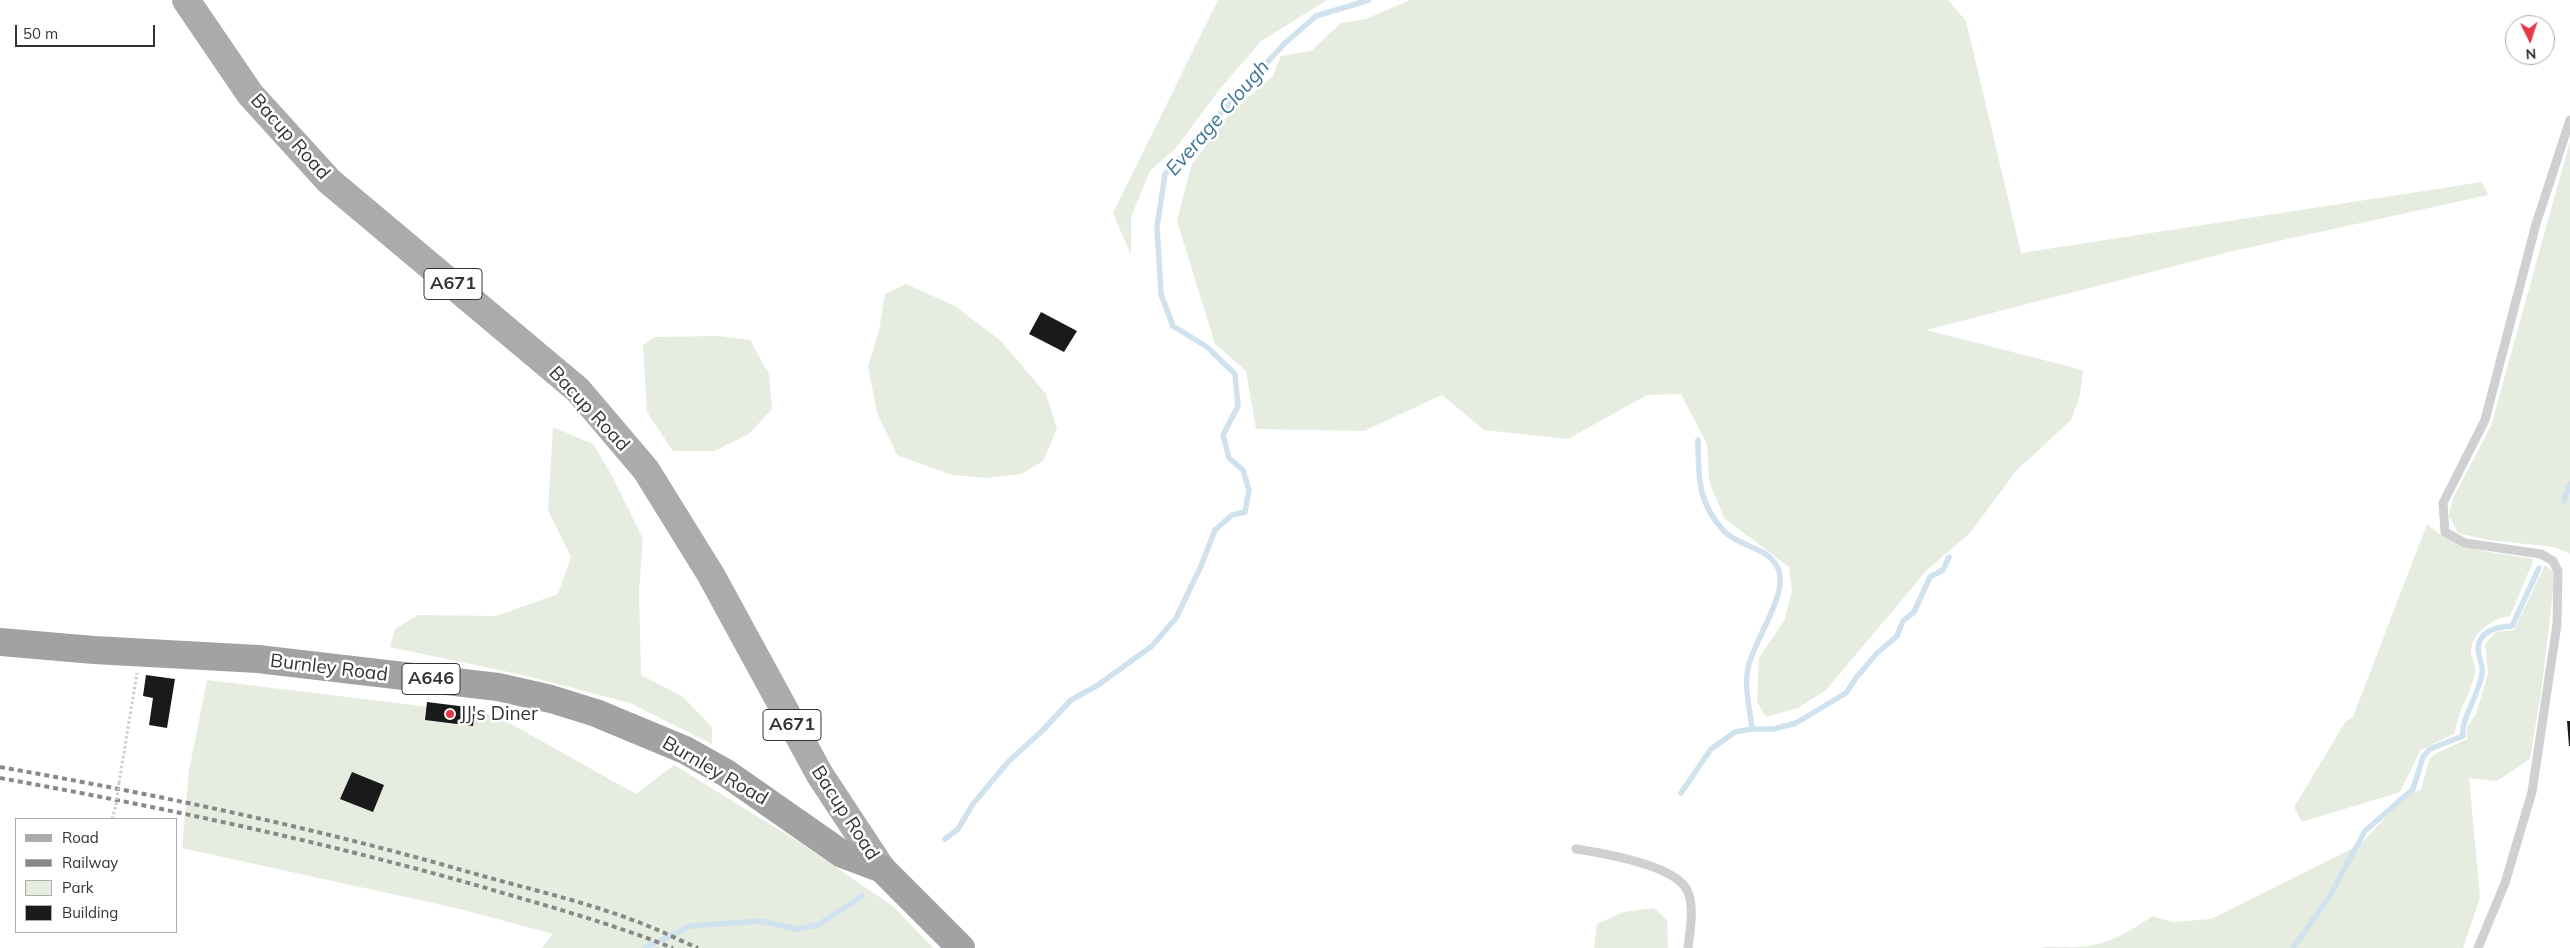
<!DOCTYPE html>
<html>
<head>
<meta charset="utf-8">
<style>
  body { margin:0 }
  #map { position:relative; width:2570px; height:948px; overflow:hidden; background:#fff; font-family:Mulish,sans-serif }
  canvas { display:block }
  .legend { position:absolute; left:15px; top:818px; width:162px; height:115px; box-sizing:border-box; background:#fff; border:1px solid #adadad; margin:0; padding:6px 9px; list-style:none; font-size:15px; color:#333 }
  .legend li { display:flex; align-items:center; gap:10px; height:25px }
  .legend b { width:25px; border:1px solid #adadad }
  .north { position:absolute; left:2505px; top:15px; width:50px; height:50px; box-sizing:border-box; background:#fff; border:1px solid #adadad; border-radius:50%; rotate:176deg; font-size:14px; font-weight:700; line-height:20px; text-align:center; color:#333 }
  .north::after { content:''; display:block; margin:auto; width:18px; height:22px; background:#e63946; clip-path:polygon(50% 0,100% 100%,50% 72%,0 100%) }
  .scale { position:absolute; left:15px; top:25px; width:140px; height:22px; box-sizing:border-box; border:2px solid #333; border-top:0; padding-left:6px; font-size:15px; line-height:18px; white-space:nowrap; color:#333; -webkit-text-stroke:4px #fff; paint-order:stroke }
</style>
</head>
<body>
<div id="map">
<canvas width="2570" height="948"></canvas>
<ul class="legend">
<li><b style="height:6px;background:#ababab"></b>Road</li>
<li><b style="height:6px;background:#888"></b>Railway</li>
<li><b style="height:14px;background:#e6ecdf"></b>Park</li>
<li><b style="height:14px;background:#1a1a1a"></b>Building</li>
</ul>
<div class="north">N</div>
<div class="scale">50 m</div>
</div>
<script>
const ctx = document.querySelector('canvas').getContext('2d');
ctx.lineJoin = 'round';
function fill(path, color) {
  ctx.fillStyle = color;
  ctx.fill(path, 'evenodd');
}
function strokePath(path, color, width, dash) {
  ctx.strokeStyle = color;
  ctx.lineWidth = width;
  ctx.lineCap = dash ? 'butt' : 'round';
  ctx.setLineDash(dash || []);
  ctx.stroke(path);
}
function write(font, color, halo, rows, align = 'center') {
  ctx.font = font + ' Mulish,sans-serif';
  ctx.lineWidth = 5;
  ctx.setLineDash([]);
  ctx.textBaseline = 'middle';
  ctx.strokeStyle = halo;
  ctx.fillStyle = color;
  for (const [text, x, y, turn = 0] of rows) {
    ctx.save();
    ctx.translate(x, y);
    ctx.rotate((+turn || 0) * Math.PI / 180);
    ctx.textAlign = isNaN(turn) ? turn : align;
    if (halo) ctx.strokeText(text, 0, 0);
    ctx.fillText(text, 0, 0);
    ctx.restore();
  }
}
const green = new Path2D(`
  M1218 0H1327L1261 41 1219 90 1175 149 1150 171 1131 217V255L1113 213Z
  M1410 0H1948L1966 21 2021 253 2482 182 2488 195 2233 251 1926 330 2083 370 2080 395 2071 420 2016 471 1970 533 1927 570 1826 690 1798 708 1766 717 1757 702 1759 658 1784 621 1792 591 1789 567 1724 518 1709 481 1707 444 1681 394 1647 395 1568 439 1484 430 1442 395 1364 431 1256 429 1246 371 1215 344 1177 221 1191 166 1230 113 1273 76 1281 56 1311 51 1341 23 1366 19Z
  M2570 141V554L2554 547 2489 540 2458 533 2449 516 2453 498 2491 426Z
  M906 284 955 306 1001 341 1046 394 1057 429 1043 461 1021 474 986 478 952 475 897 455 877 413 868 366 879 331 885 294Z
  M718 336 750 340 769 374 772 409 749 434 714 451H673L647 412 643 345 655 337Z
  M553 427 593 444 612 476 643 539 639 591 641 675 682 696 712 727V744L630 703 527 676 390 647 395 629 418 615 496 616 558 594 571 557 548 510Z
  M2427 524C2457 552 2496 552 2534 559L2510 616C2493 618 2473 632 2471 650 2471 658 2477 666 2475 673 2471 694 2457 711 2455 733L2420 751 2400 792 2302 822 2294 807 2346 721 2353 717Z
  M2545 565 2553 571 2554 584 2541 693 2530 759 2497 781 2469 778 2480 898 2463 948H2040C2053 945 2065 948 2078 947 2108 945 2128 933 2152 916L2173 922 2211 919 2361 844 2408 793 2421 790 2429 760 2433 755 2467 739V727L2476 714 2488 673 2485 644 2496 632 2514 630Z
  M207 680 495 715 636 794 674 765 799 842 894 907 933 948H542L553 934 460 909 182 848 189 771Z
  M1654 908 1667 920 1668 948H1594L1597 924 1624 912Z`);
const stream = new Path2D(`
  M1698 440C1698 476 1698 505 1725 532 1741 548 1771 547 1779 571 1787 597 1753 642 1748 668 1744 686 1750 710 1752 729
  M2564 501 2570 484
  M1681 793 1711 749 1735 732 1752 729H1774L1796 723 1846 693 1856 678 1877 653 1897 636 1903 621 1914 612 1930 577 1943 570 1949 557
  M945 839 958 829 973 804 1008 762 1043 730 1071 700 1098 685 1152 646 1176 618 1201 566 1215 530 1232 515 1245 512 1249 490 1243 470 1229 458 1223 435 1238 406 1235 374 1207 347 1173 326 1161 294 1157 227 1165 174 1284 44 1316 16 1369 0
  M644 948 691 926 760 921 797 929 818 925 862 896
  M2293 948 2329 897 2365 831 2413 789 2423 757 2430 749 2463 736C2460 721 2480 692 2482 673 2484 663 2475 654 2479 643 2484 629 2499 627 2512 626L2539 568`);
const building = new Path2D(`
  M1041 312 1077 331 1064 352 1029 334Z
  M146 675 175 679 167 728 149 725 153 698 143 696Z
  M427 702 475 708 473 726 425 720Z
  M2567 721H2570V746H2569Z
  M352 772 384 785 373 812 340 799Z`);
const path = new Path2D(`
  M119 783 137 673
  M112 819 116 805`);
const service = new Path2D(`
  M1576 849C1602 853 1674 865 1687 890 1695 906 1690 931 1688 948
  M2478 948 2505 883 2532 792 2557 624 2558 571 2553 561 2541 554 2465 543 2445 532 2443 503 2485 420 2536 224 2570 120`);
const primary = new Path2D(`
  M186 0 250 94 329 181 578 390 646 470 711 575 820 775 882 869`);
const trunk = new Path2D(`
  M0 642 94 650 258 659 498 687 551 699 596 713 685 750 726 773 842 854 882 869 961 948`);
const rail = new Path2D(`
  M0 767C159 795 317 828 472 873 532 890 596 904 653 928 668 934 683 942 698 948
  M0 778C161 807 321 841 479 886 544 905 610 923 673 948`);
const pathBridge = new Path2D(`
  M116 805 119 783`);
const markers = [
  [450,714,5,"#e63946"]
];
const shields = [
  [453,284,58],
  [431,679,58],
  [792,725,58]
];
const shieldNames = [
  ["A671",453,284],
  ["A646",431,679],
  ["A671",792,725]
];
const streetNames = [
  ["Bacup Road",290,137,48],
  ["Bacup Road",589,409,47],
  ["Burnley Road",329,668,7],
  ["Burnley Road",715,771,30],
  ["Bacup Road",845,813,57]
];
const poiNames = [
  ["JJ's Diner",460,714]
];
const waterNames = [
  ["Everage Clough",1218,118,-49]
];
fill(green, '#e6ecdf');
strokePath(stream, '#cfe2ee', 5.5);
fill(building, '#1a1a1a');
strokePath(path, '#cdcdcd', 3, [2.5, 2.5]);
strokePath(service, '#d0d0d0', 9);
strokePath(primary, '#ababab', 28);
strokePath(trunk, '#a2a2a2', 28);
strokePath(rail, '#888', 4, [5, 4]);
strokePath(pathBridge, '#cdcdcd', 3, [2.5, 2.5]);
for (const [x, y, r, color] of markers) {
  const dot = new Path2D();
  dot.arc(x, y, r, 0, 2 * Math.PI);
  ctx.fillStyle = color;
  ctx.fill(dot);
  strokePath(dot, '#fff', 2);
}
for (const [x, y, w] of shields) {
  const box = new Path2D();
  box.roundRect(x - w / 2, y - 15.5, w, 31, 4);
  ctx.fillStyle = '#fff';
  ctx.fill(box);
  strokePath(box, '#333', 1);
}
write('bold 18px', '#333', null, shieldNames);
write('19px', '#333', '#fff', streetNames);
write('19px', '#333', '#fff', poiNames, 'left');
write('italic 20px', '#3f7597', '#fff', waterNames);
</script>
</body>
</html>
